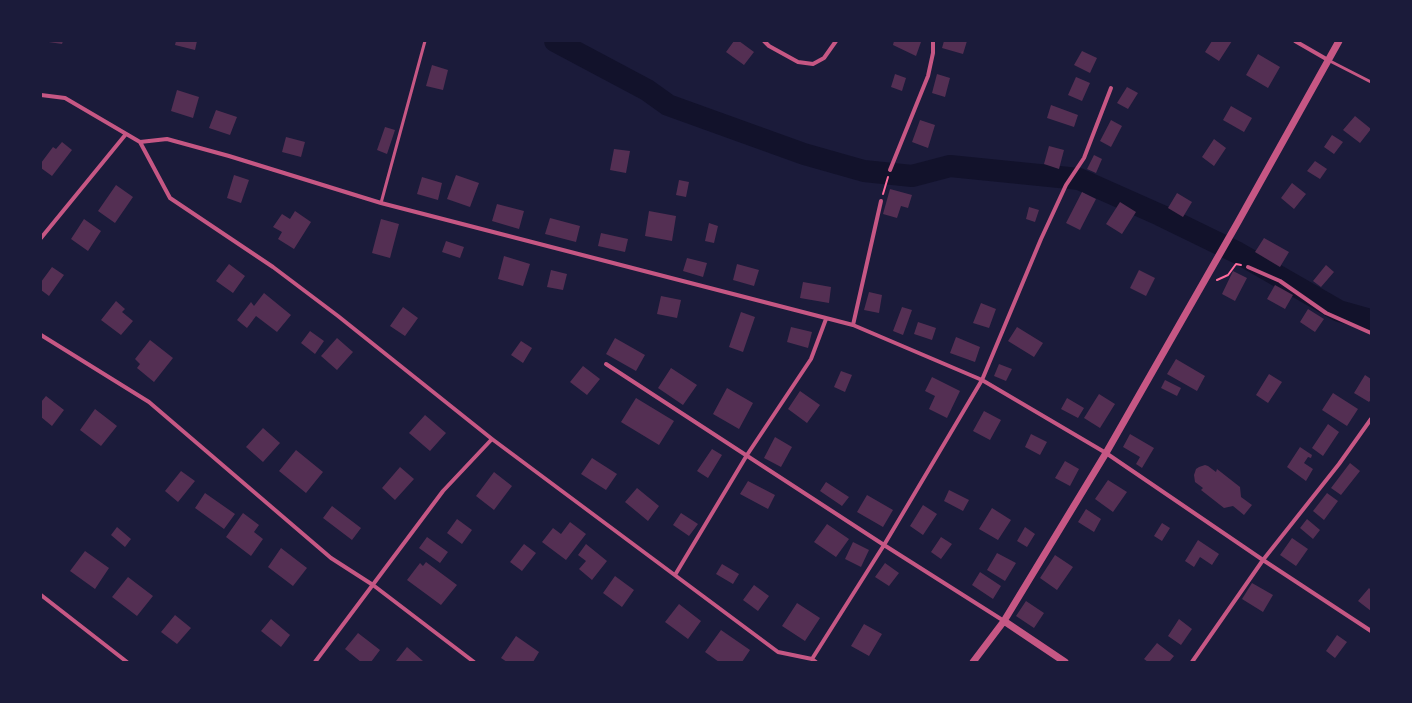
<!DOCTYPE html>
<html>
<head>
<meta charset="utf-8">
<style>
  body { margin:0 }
  #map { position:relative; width:1412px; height:703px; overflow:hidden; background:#1b1b3a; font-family:Roboto,sans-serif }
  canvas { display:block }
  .frame { position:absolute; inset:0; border:42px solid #1b1b3a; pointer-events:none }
</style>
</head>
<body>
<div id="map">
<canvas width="1412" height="703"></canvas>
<div class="frame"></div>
</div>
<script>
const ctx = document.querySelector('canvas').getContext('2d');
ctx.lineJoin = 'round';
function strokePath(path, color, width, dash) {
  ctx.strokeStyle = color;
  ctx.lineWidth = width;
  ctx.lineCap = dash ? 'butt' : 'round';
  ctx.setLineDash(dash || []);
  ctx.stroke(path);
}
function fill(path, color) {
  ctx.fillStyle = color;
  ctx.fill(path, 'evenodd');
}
const river = new Path2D(`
  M555 41 647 90 668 105 804 154 864 171 912 176 950 166 1079 179 1160 215 1238 253 1339 311 1371 320`);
const building = new Path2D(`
  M42 41H63L62 44Z
  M176 41H197L195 50 175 45Z
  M734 41H739L754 52 744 65 726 52Z
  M894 41H918L921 42 916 56 893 45Z
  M944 41H967L963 54 942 48Z
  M1212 41H1232L1219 61 1205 52Z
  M1082 51 1097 58 1090 73 1074 65Z
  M1258 54 1280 67 1268 88 1246 75Z
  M432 65 448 70 443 90 426 86Z
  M895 74 906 78 902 91 891 87Z
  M937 74 950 78 945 97 932 93Z
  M1076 77 1090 83 1082 101 1068 95Z
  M1127 87 1138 93 1128 109 1117 103Z
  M177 90 199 97 193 118 171 111Z
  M1051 105 1078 115 1074 127 1047 118Z
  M1231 106 1252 118 1244 132 1223 120Z
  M216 110 237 117 230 135 209 128Z
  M1355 116 1371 129 1360 143 1343 130Z
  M920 120 935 125 928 148 912 142Z
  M1111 120 1122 126 1111 147 1100 141Z
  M385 127 395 130 387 154 377 150Z
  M1332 135 1343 142 1334 154 1324 147Z
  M286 137 305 142 301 157 282 152Z
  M1214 139 1226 148 1214 166 1202 157Z
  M62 142 72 150 52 176 41 168V163L53 147 56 149Z
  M1049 146 1064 150 1059 169 1044 164Z
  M614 149 630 151 626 173 610 170Z
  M1094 155 1102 159 1096 173 1087 169Z
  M1315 161 1327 169 1320 179 1307 171Z
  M234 175 249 180 241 203 227 198Z
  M456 175 479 183 470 207 447 199Z
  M422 177 442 183 438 200 417 194Z
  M679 180 689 182 686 197 676 195Z
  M1292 183 1306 194 1294 209 1281 198Z
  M116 185 133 197 115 223 98 211Z
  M890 189 912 195 908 208 901 206 897 218 883 214Z
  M1082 192 1096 199 1080 230 1066 223Z
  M1177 193 1192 202 1183 217 1168 208Z
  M1120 202 1136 212 1122 234 1106 224Z
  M497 204 524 211 519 229 492 221Z
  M1029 207 1039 210 1035 222 1026 219Z
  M295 211 311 222 294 249 278 239 282 232 273 227 282 214 290 219Z
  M649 211 676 216 672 241 645 236Z
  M550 218 580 226 576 242 545 234Z
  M84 219 101 231 88 251 71 239Z
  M381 219 399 224 390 258 372 253Z
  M709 223 718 226 714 243 705 241Z
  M601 233 628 239 625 252 598 246Z
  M1264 238 1289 252 1280 267 1255 252Z
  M446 241 464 247 460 258 442 252Z
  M504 256 530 264 523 286 498 279Z
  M687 258 707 263 703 277 683 271Z
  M229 264 245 276 233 293 216 281Z
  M737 264 759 270 754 286 733 280Z
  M1326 265 1334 272 1321 287 1313 281Z
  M52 267 64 275 49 296 41 290V282Z
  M551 270 567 274 563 290 547 287Z
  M1139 270 1155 278 1146 296 1130 288Z
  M1233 271 1247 278 1235 301 1222 294Z
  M803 282 831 287 829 303 800 298Z
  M1275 285 1293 295 1285 309 1267 299Z
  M869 292 882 295 879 313 864 310Z
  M264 293 291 315 277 332 256 316 247 328 237 320 251 302 254 306Z
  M661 296 681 300 677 318 657 314Z
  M116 301 125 309 122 312 133 321 121 335 101 320Z
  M981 303 996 309 989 328 973 323Z
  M403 307 418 318 405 336 390 326Z
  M902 307 912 310 903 335 893 331Z
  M1308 309 1324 319 1315 332 1300 322Z
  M741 312 755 317 743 352 729 347Z
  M918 322 936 328 932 340 914 334Z
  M791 327 812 332 808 348 787 342Z
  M1017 327 1043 343 1034 357 1008 341Z
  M310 331 324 341 315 354 301 343Z
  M956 337 980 347 975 362 950 353Z
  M337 338 353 352 337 370 321 356Z
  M615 338 645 355 636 371 606 354Z
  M150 340 173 358 154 382 137 368 140 364 135 359Z
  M521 341 532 348 523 363 511 355Z
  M1176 359 1205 376 1197 391 1167 374Z
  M999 364 1012 369 1006 381 994 376Z
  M583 366 600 379 587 395 570 382Z
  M671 368 697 385 683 405 658 388Z
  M841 371 852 375 845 392 834 387Z
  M1269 374 1282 382 1268 403 1256 395Z
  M1365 375 1371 379V399L1369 402 1354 393Z
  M932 377 960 391 947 418 929 409 935 396 925 391Z
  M1165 380 1181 388 1177 396 1161 388Z
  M727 388 753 403 739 429 713 414Z
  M800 391 820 405 807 423 788 409Z
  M1333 393 1358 409 1347 426 1322 410Z
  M1099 394 1115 404 1100 428 1084 418Z
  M46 396 64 410 52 426 41 417V402Z
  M636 398 674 421 659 445 621 422Z
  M1067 398 1084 408 1078 418 1061 409Z
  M95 409 117 426 101 446 80 430Z
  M984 411 1001 420 990 440 973 431Z
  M425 415 446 433 430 451 409 433Z
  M1328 424 1339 432 1323 456 1312 448Z
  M263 428 280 443 263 462 246 447Z
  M1031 434 1047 442 1040 455 1025 447Z
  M1130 434 1154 448 1142 468 1136 464 1140 457 1123 447Z
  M775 437 792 447 781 467 764 458Z
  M1300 447 1312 455 1311 458 1308 457 1304 463 1313 469 1306 481 1287 467Z
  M712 449 722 455 708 478 697 471Z
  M296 450 323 472 306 493 279 471Z
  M592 458 617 474 606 490 581 474Z
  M1065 461 1079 469 1070 486 1055 478Z
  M1350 463 1360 471 1341 495 1331 488Z
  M1205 465 1208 466 1216 472 1217 469 1240 487 1241 497 1252 505 1244 515 1233 506 1224 508 1201 490 1203 488 1195 482 1194 475 1196 469 1199 467Z
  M400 467 414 479 395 500 382 488Z
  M181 471 195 481 178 502 165 491Z
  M494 472 512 486 494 510 476 496Z
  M1108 480 1127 492 1113 512 1095 499Z
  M748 481 775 495 768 509 740 494Z
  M826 482 849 497 842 506 820 491Z
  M637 488 659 506 648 521 625 502Z
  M949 490 969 500 963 511 944 501Z
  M205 493 235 514 224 529 195 508Z
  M1327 493 1338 501 1324 520 1313 511Z
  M867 495 893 510 883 527 857 512Z
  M923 505 937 514 923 535 910 526Z
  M332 506 361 528 352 540 323 518Z
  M992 508 1011 520 998 540 979 529Z
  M1086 509 1101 519 1094 532 1078 522Z
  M243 513 259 525 254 532 263 539 251 556 226 537Z
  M681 513 698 524 689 536 673 525Z
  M457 519 472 530 462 544 447 533Z
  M1307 519 1320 530 1313 539 1300 528Z
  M570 522 586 534 566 560 542 542 553 528 561 534Z
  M1162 523 1170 528 1162 541 1154 536Z
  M827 524 849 539 836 557 814 542Z
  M117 527 131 539 125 547 111 535Z
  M1025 527 1035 534 1027 547 1017 541Z
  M427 537 448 552 440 563 419 548Z
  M941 537 952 544 941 559 931 552Z
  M1292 538 1308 549 1296 566 1280 555Z
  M1198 540 1219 554 1212 565 1200 557 1194 567 1185 561Z
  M853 542 869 550 861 567 845 559Z
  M524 544 536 553 522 571 510 562Z
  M586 544 607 561 592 580 579 569 586 561 578 555Z
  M281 548 307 568 293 586 268 567Z
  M85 551 109 568 95 589 70 571Z
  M997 553 1016 563 1005 581 987 570Z
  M1055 555 1073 567 1057 590 1040 578Z
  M426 562 457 585 441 605 407 580 420 563 423 566Z
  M885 563 899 573 889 586 875 577Z
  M722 564 739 574 733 584 716 574Z
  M980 572 1001 586 993 599 972 585Z
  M615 576 634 590 622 607 603 593Z
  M128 577 153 596 137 616 112 597Z
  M1252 583 1273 595 1263 612 1242 599Z
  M754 585 769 596 758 611 743 600Z
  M1369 588 1371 590V611L1358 601Z
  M1026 601 1044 613 1034 628 1016 616Z
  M797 603 820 618 805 641 782 626Z
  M679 604 701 621 688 639 665 622Z
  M175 615 191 628 177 644 161 632Z
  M271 619 290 635 281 647 261 631Z
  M1179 619 1192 629 1181 645 1168 636Z
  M864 624 882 634 869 656 851 646Z
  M721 630 750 650 742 662H719L705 652Z
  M358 633 380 650 371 662H361L345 649Z
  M1337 635 1347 642 1335 658 1326 651Z
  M516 636 539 652 533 662H507L501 658Z
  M1157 643 1174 656 1169 662H1148L1144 659Z
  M407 647 423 661 422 662H397L396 661Z`);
const path = new Path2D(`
  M883 194 888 177
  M1217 280 1228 275 1236 264 1241 265`);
const service = new Path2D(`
  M1328 60 1371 82
  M381 203 425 41`);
const minor = new Path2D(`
  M764 41 769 46 798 62 813 64 824 58 836 41
  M1295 41 1328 60
  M41 95 65 98 140 142
  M140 142 167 139 229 156 381 203 853 325 982 380 1106 453 1263 560 1371 631
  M140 142 170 198 273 267 338 316 492 439 778 652 812 659 816 662
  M890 170 928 76 933 53V41
  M41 238 126 134
  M1248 267 1280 281 1326 313 1371 333
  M853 325 881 201
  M41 335 149 402 331 558 373 585 474 662
  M606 364 884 545 1004 621
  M675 575 747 455 811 359 826 319
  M41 595 127 662
  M812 659 884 545 982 380 1041 239 1066 185 1084 158 1111 88
  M315 662 443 491 492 439
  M1192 662 1263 560 1339 464 1371 419`);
const tertiary = new Path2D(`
  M1004 621 1065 662
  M973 662 1004 621 1106 453 1238 222 1339 41`);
strokePath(river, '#12122b', 22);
fill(building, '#542f53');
strokePath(path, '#ff6b9d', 2);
strokePath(service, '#c65784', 3);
strokePath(minor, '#c65784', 4);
strokePath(tertiary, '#c65784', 7);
</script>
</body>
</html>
